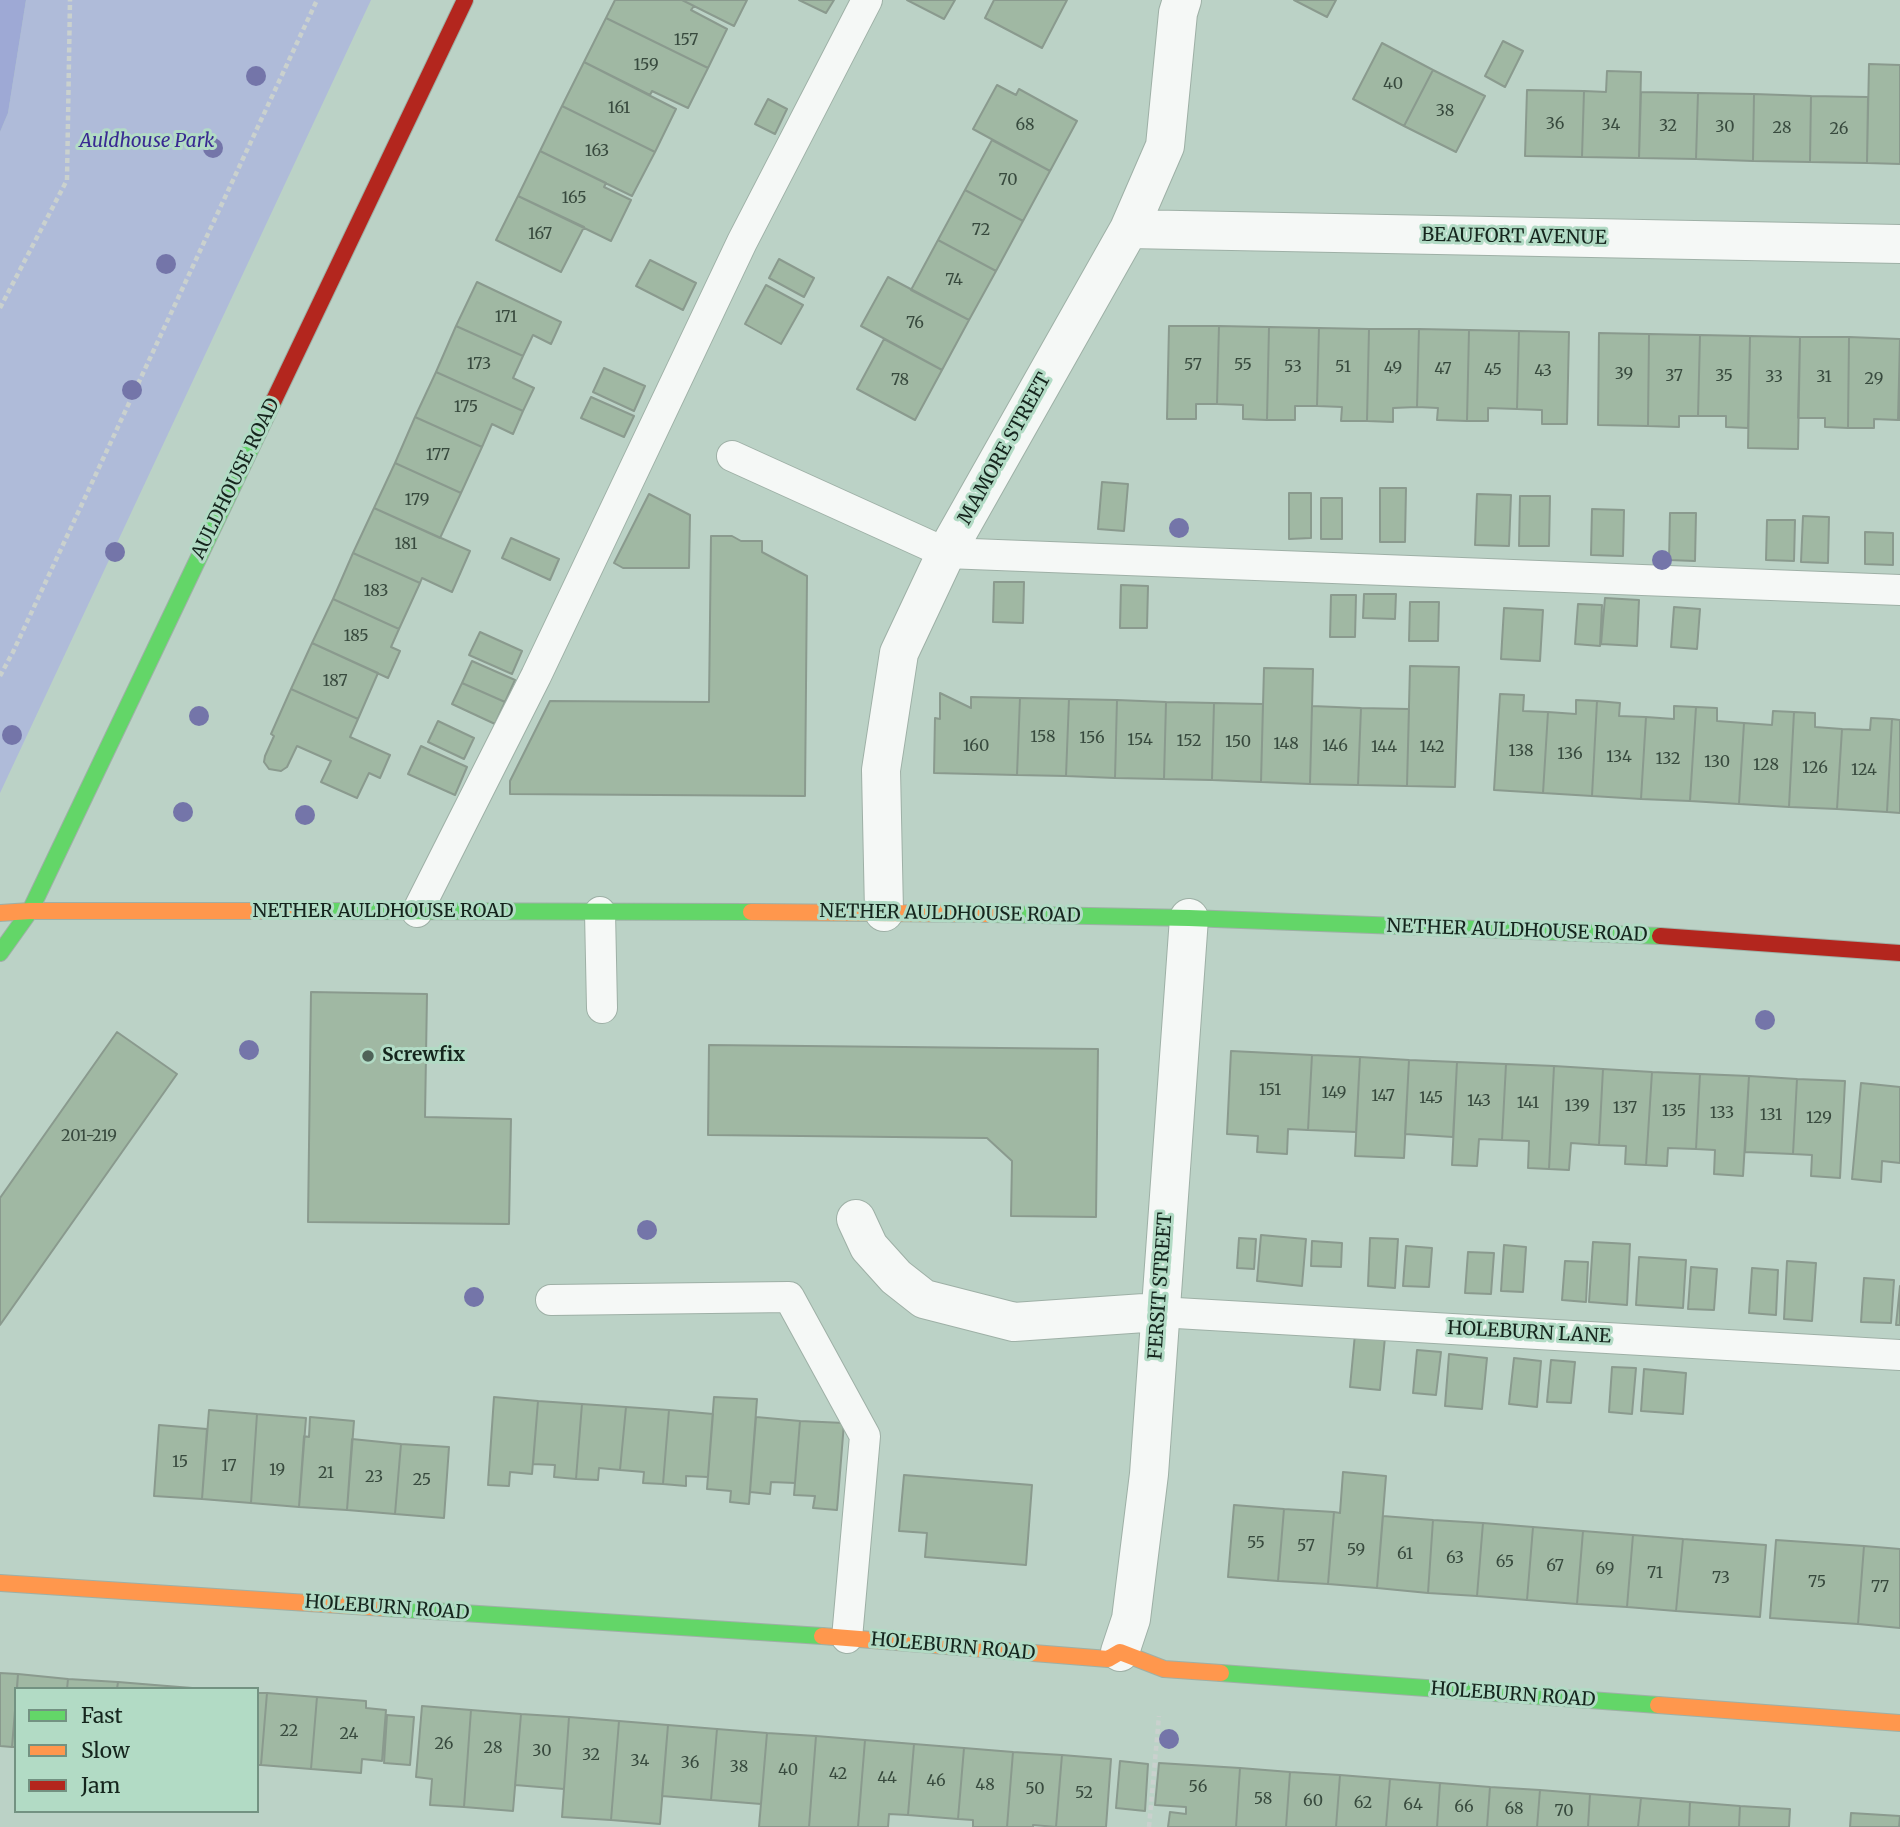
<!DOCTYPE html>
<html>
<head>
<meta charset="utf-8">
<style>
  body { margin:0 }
  #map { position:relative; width:1900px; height:1827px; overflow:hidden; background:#bbd2c6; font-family:Merriweather,serif }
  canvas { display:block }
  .legend { position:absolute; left:14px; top:1687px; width:245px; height:126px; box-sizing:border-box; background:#b2dbc5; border:2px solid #739282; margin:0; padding:9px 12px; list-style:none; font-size:21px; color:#15251d }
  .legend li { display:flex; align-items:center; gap:14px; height:35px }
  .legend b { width:35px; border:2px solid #739282 }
</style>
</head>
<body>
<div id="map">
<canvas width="1900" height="1827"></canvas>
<ul class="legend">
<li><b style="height:9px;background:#63d668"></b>Fast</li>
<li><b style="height:9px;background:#ff974d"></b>Slow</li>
<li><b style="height:9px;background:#b3261e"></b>Jam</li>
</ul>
</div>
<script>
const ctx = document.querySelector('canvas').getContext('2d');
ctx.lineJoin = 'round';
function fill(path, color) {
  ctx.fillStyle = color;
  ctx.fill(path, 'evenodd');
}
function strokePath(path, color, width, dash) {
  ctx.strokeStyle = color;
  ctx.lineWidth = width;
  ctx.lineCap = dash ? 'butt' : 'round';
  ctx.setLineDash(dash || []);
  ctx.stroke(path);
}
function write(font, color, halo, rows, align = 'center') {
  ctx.font = font + ' Merriweather,serif';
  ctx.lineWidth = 6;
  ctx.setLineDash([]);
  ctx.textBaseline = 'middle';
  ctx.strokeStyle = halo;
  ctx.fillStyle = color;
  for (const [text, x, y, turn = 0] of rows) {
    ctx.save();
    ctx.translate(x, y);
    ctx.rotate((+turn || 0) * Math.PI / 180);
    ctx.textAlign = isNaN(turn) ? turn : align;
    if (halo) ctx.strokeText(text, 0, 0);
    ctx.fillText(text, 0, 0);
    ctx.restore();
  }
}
const green = new Path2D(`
  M26 0H371L0 793V132L8 113Z`);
const forest = new Path2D(`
  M0 0H26L8 113 0 132Z`);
const building = new Path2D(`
  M615 0H682L694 6 691 10 727 29 708 68 606 18Z
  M682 0H747L734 26Z
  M799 0H834L826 13Z
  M907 0H955L944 19Z
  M994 0H1067L1042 48 985 18Z
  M1294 0H1336L1327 17Z
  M606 18 708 68 688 108 652 91 650 95 584 62Z
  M1503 41 1523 51 1505 87 1485 76Z
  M1382 43 1433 70 1404 126 1353 99Z
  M584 62 676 109 655 152 562 106Z
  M1869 64 1900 65V164L1867 163Z
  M1433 70 1485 96 1456 152 1404 126Z
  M1607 71 1641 72 1639 158 1582 157 1584 91 1606 92Z
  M997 85 1016 95 1019 89 1077 121 1050 171 973 129Z
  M1527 90 1584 91 1582 157 1525 156Z
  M1641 92 1698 93 1696 159 1639 158Z
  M1698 93 1754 94 1753 161 1696 159Z
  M1754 94 1811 96 1810 162 1753 161Z
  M1811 96 1868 97 1867 163 1810 162Z
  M768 99 787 109 775 134 755 124Z
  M562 106 655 152 632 196 540 151Z
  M992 140 1050 171 1023 221 965 190Z
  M540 151 606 183 604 187 631 200 611 241 518 196Z
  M965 190 1023 221 996 271 938 240Z
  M518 196 584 227 561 272 496 240Z
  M938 240 996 271 969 320 911 290Z
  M779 259 814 278 804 297 769 278Z
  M650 260 696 283 683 310 636 286Z
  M888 277 969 320 942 370 861 326Z
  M477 282 561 322 551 344 533 335 523 356 456 326Z
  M766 285 803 305 781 344 745 324Z
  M456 326 523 356 513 378 534 388 523 411 436 372Z
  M1169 326H1219L1217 404H1196V419H1167Z
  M1219 326 1269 327 1267 420 1243 419V405L1217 404Z
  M1269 327 1319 328 1317 406H1295V420H1267Z
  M1319 328 1369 329 1367 421H1341L1342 407 1317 406Z
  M1369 329H1419L1417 407 1393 408V422L1367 421Z
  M1419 329 1469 330 1467 421 1437 420 1438 408 1417 407Z
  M1469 330 1519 331 1517 409 1488 408V421H1467Z
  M1519 331 1569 332 1567 424H1542V410L1517 409Z
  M1599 333 1649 334 1648 426 1598 425Z
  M1649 334 1700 335 1698 416H1679V427L1648 426Z
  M1700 335 1750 336 1748 428 1726 427V416H1698Z
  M1750 336 1800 337 1798 449 1748 448Z
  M1800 337H1849L1848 428 1825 427V418H1798Z
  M1849 337 1900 339 1898 420 1874 419V428H1848Z
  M884 339 942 370 915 420 857 389Z
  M1900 339V420H1898Z
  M604 368 645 386 634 411 593 392Z
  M436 372 523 411 513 434 492 424 482 447 415 417Z
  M591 397 634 416 624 437 581 418Z
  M415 417 482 447 461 493 395 463Z
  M395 463 461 493 440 538 374 508Z
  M1102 482 1128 484 1124 531 1098 529Z
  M1380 488H1406L1405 542H1380Z
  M1289 493H1311V538L1289 539Z
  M649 494 690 515 689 568H623L614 563Z
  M1477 494 1511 495 1509 546 1475 545Z
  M1520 496H1550L1549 546H1519Z
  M1321 498H1342V539H1321Z
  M374 508 470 551 452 592 422 578 420 583 353 553Z
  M1592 509 1624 510 1623 556 1591 555Z
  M1670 513H1696L1695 561 1669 560Z
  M1803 516 1829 517 1828 563 1801 562Z
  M1767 520H1795L1794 561 1766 560Z
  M1865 532 1893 533V565L1865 564Z
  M711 536H732L741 541H762V552L807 576 805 796 510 794V781L550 701 709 702Z
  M511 538 559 559 550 580 502 558Z
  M353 553 420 583 399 629 333 599Z
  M994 582H1024L1023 623 993 622Z
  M1121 585 1148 586 1147 628H1120Z
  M1364 594H1396L1395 619 1363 618Z
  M1331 595H1356L1355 637H1330Z
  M1605 598 1639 600 1637 646 1601 644Z
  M333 599 399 629 391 647 400 651 388 678 312 643Z
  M1410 602H1439L1438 641H1409Z
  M1578 604 1602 605 1600 646 1575 644Z
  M1674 607 1700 609 1697 649 1671 647Z
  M1504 608 1543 610 1540 661 1501 659Z
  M480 632 522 651 512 674 469 655Z
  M312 643 378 673 358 719 291 689Z
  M472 661 515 680 505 702 462 683Z
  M1410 666 1459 667 1455 787 1407 786Z
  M1264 668 1313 669 1310 784 1261 782Z
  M462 683 505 702 495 724 452 704Z
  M291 689 358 719 350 737 390 755 380 778 369 773 357 798 321 782 331 761 297 746 287 767 281 771 269 769 264 762 265 756 274 736 271 734Z
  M940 693 971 708V697L1020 698 1017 775 934 773 935 718 940 719Z
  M1500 694 1524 695 1523 711 1548 712 1543 793 1494 790Z
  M1020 698 1069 699 1066 776 1017 775Z
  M1069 699 1117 700 1115 778 1066 776Z
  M1117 700 1166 702 1164 779 1115 778Z
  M1576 700 1597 701 1592 796 1543 793 1548 712 1576 714Z
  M1597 701 1620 703 1619 716 1646 717 1641 799 1592 796Z
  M1166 702 1214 703 1212 780 1164 779Z
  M1214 703 1263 704 1261 782 1212 780Z
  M1312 706 1361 708 1358 785 1310 784Z
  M1674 706 1696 707 1690 801 1641 799 1646 717 1674 719Z
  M1696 707 1717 708V721L1744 723 1739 804 1690 801Z
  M1361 708 1409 709 1407 786 1358 785Z
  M1773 711 1794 712 1789 807 1739 804 1744 723 1772 725Z
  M1794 712 1815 713V727L1842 729 1837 809 1789 807Z
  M1871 718 1892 719 1887 812 1837 809 1842 729 1870 730Z
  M1892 719 1900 720V813L1887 812Z
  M438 721 474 738 464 759 428 742Z
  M421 746 467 767 455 795 408 774Z
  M311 992 427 994 425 1117 511 1119 509 1224 308 1222Z
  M117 1032 177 1074 0 1325V1198Z
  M709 1045 1098 1049 1096 1217 1011 1216 1012 1161 987 1138 708 1135Z
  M1231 1051 1312 1055 1308 1130 1288 1129 1287 1154 1257 1152 1258 1136 1227 1134Z
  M1312 1055 1360 1057 1356 1132 1308 1130Z
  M1360 1057 1409 1060 1404 1158 1355 1156Z
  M1409 1060 1457 1062 1453 1137 1405 1134Z
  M1457 1062 1506 1064 1502 1140 1479 1139 1477 1166 1452 1165Z
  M1506 1064 1554 1066 1549 1169 1528 1168 1529 1141 1502 1140Z
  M1554 1066 1603 1069 1599 1145 1571 1143 1569 1170 1549 1169Z
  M1603 1069 1652 1072 1646 1165 1625 1164 1626 1146 1599 1145Z
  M1652 1072 1700 1074 1696 1149 1668 1148 1667 1166 1646 1165Z
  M1700 1074 1749 1076 1743 1176 1714 1174 1715 1150 1696 1149Z
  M1749 1076 1797 1079 1793 1154 1745 1152Z
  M1797 1079 1845 1081 1840 1178 1811 1176 1812 1155 1793 1154Z
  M1861 1083 1900 1087V1163L1882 1161 1881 1182 1852 1179Z
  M1261 1235 1306 1239 1302 1286 1257 1281Z
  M1239 1238 1256 1239 1254 1269 1237 1268Z
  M1370 1238 1398 1239 1395 1288 1368 1286Z
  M1312 1241 1342 1243 1341 1267 1311 1266Z
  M1593 1242 1630 1244 1627 1305 1589 1302Z
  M1504 1245 1526 1247 1523 1292 1501 1291Z
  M1406 1246 1432 1248 1429 1287 1403 1286Z
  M1468 1252 1494 1253 1491 1294 1465 1293Z
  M1639 1257 1686 1260 1683 1308 1636 1305Z
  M1565 1261 1588 1262 1586 1302 1562 1300Z
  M1787 1261 1816 1263 1812 1321 1784 1319Z
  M1691 1267 1717 1269 1714 1310 1688 1309Z
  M1752 1268 1778 1270 1776 1315 1749 1313Z
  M1864 1278 1894 1280 1891 1323 1861 1322Z
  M1900 1286V1325H1896Z
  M1355 1334 1385 1337 1380 1390 1350 1387Z
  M1417 1350 1441 1352 1436 1395 1413 1393Z
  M1449 1354 1487 1358 1482 1409 1445 1406Z
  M1514 1358 1541 1361 1537 1407 1509 1404Z
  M1551 1360 1575 1362 1571 1403 1547 1402Z
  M1612 1367 1636 1368 1632 1414 1609 1412Z
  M1644 1369 1686 1373 1683 1414 1641 1411Z
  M494 1397 538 1401 532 1474 510 1472 509 1486 488 1485Z
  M714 1397 757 1399 749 1504 730 1502 731 1491 707 1489Z
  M538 1401 582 1404 576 1479 554 1477 555 1465 533 1464Z
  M582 1404 626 1407 620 1470 599 1468 598 1480 576 1479Z
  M626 1407 669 1410 663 1484 643 1483 644 1472 620 1470Z
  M209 1410 257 1414 251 1503 202 1499Z
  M669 1410 713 1414 708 1477 686 1476V1486L663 1484Z
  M257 1414 306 1418 299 1507 251 1503Z
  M310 1417 354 1421 347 1510 299 1507 304 1436 309 1437Z
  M756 1417 800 1421 795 1483 771 1482 770 1494 750 1492Z
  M800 1421 844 1423 837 1510 813 1508 815 1496 794 1495Z
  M159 1425 207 1429 202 1499 154 1496Z
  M352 1439 401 1444 395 1514 347 1510Z
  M401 1444 449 1447 444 1518 395 1514Z
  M1343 1472 1386 1476 1377 1588 1328 1584 1334 1512 1340 1513Z
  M904 1475 1032 1485 1026 1565 925 1557 927 1533 899 1531Z
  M1234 1505 1284 1509 1278 1581 1228 1577Z
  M1284 1509 1334 1512 1328 1584 1278 1581Z
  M1383 1516 1433 1520 1428 1593 1377 1588Z
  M1433 1520 1483 1523 1477 1596 1428 1593Z
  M1483 1523 1533 1527 1527 1600 1477 1596Z
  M1533 1527 1583 1531 1577 1604 1527 1600Z
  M1583 1531 1633 1535 1627 1607 1577 1604Z
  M1633 1535 1683 1539 1676 1611 1627 1607Z
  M1683 1539 1766 1545 1760 1617 1676 1611Z
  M1776 1540 1864 1546 1858 1624 1770 1618Z
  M1864 1546 1900 1549V1628L1858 1624Z
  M0 1673 18 1674 12 1747 0 1746Z
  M18 1674 68 1679 67 1689H17Z
  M68 1679 118 1682 117 1689H67Z
  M118 1682 167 1686V1689H117Z
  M167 1686 205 1689H167Z
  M257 1693H267L261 1765H257Z
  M267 1693 317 1697 311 1769 261 1765Z
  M317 1697 366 1701V1708L386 1710 382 1761 362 1759 361 1773 311 1769Z
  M16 1700V1747H12Z
  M422 1706 471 1710 464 1807 430 1805 432 1779 416 1777Z
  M471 1710 521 1714 513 1811 464 1807Z
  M521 1714 569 1717 564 1789 515 1785Z
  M387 1715 414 1717 410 1765 384 1763Z
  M569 1717 619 1721 611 1820 562 1817Z
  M619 1721 668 1725 660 1824 611 1820Z
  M668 1725 717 1729 711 1800 662 1796Z
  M717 1729 767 1733 761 1804 711 1800Z
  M767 1733 816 1736 809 1827H759Z
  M816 1736 865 1740 858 1827H809Z
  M865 1740 914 1744 908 1815 889 1814 888 1827H858Z
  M914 1744 964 1748 958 1819 908 1815Z
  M964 1748 1013 1752 1007 1827H973V1820L958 1819Z
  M1013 1752 1062 1755 1056 1827 1033 1825V1827H1007Z
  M1062 1755 1111 1759 1106 1827H1056Z
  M1120 1761 1148 1764 1145 1811 1116 1808Z
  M1159 1763 1240 1768 1236 1827H1168L1170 1812 1186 1814V1807L1155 1805Z
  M1240 1768 1290 1772 1286 1827H1236Z
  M1290 1772 1340 1775 1336 1827H1286Z
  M1340 1775 1390 1779 1386 1827H1336Z
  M1390 1779 1440 1783 1437 1827H1386Z
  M1440 1783 1490 1787 1487 1827H1437Z
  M1490 1787 1540 1790 1537 1827H1487Z
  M1540 1790 1590 1794 1588 1827H1537Z
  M1590 1794 1641 1798 1638 1827H1588Z
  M1641 1798 1690 1802 1689 1827H1638Z
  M1690 1802 1740 1806 1739 1827H1689Z
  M1740 1806 1790 1809 1789 1827H1739Z
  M1851 1813 1900 1816 1899 1827H1850Z`);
const path = new Path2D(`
  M0 308 67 180 70 0
  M0 676 13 652 317 0
  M1149 1827 1159 1716`);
const lane = new Path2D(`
  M732 456 946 553 1900 590
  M417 912 536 676 742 242 867 0
  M600 912 602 1008
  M551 1300 789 1297 865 1436 847 1638
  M1159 1312 1900 1355`);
const street = new Path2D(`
  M1129 229 1900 244
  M884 912 881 770 899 653 946 553 1129 229 1165 146 1178 13 1182 0
  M856 1219 869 1247 896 1277 924 1299 1014 1322 1159 1312
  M1120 1652 1131 1619 1149 1474 1189 918`);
const fast = new Path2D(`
  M320 911 751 912
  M990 914 1189 918 1660 936
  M0 953 30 911 274 400
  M385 1608 822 1636
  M1221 1673 1658 1705`);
const slow = new Path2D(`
  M751 912 990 914
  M0 913 30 911H320
  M0 1583 385 1608
  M822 1636 1108 1659 1120 1652 1164 1669 1221 1673
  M1658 1705 1900 1723`);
const jam = new Path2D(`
  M274 400 465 0
  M1660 936 1900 953`);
const trees = [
  [256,76],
  [213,148],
  [166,264],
  [132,390],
  [1179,528],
  [115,552],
  [1662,560],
  [199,716],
  [12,735],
  [183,812],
  [305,815],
  [1765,1020],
  [249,1050],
  [647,1230],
  [474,1297],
  [1169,1739]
];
const markers = [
  [368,1056,7,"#4f6258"]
];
const numberNames = [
  ["157",686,40],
  ["159",646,65],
  ["40",1393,84],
  ["161",619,108],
  ["38",1445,111],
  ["36",1555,124],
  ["68",1025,125],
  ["34",1611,125],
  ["32",1668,126],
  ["30",1725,127],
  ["28",1782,128],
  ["26",1839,129],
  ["163",597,151],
  ["70",1008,180],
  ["165",574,198],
  ["72",981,230],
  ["167",540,234],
  ["74",954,280],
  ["171",506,317],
  ["76",915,323],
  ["173",479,364],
  ["57",1193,365],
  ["55",1243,365],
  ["53",1293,367],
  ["51",1343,367],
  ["49",1393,368],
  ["47",1443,369],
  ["45",1493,370],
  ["43",1543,371],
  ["39",1624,374],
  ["37",1674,376],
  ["35",1724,376],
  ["33",1774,377],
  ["31",1824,377],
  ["29",1874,379],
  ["78",900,380],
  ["175",466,407],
  ["177",438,455],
  ["179",417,500],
  ["181",406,544],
  ["183",376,591],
  ["185",356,636],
  ["187",335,681],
  ["158",1043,737],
  ["156",1092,738],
  ["154",1140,740],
  ["152",1189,741],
  ["150",1238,742],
  ["148",1286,744],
  ["160",976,746],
  ["146",1335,746],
  ["144",1384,747],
  ["142",1432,747],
  ["138",1521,751],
  ["136",1570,754],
  ["134",1619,757],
  ["132",1668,759],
  ["130",1717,762],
  ["128",1766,765],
  ["126",1815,768],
  ["124",1864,770],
  ["151",1270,1090],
  ["149",1334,1093],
  ["147",1383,1096],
  ["145",1431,1098],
  ["143",1479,1101],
  ["141",1528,1103],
  ["139",1577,1106],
  ["137",1625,1108],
  ["135",1674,1111],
  ["133",1722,1113],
  ["131",1771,1115],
  ["129",1819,1118],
  ["201-219",89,1136],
  ["15",180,1462],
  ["17",229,1466],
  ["19",277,1470],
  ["21",326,1473],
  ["23",374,1477],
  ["25",422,1480],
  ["55",1256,1543],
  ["57",1306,1546],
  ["59",1356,1550],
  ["61",1405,1554],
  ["63",1455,1558],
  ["65",1505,1562],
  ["67",1555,1566],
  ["69",1605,1569],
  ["71",1655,1573],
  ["73",1721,1578],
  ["75",1817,1582],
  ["77",1880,1587],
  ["22",289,1731],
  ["24",349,1734],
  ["26",444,1744],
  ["28",493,1748],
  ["30",542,1751],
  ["32",591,1755],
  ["34",640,1761],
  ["36",690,1763],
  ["38",739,1767],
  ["40",788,1770],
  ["42",838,1774],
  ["44",887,1778],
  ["46",936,1781],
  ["48",985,1785],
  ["56",1198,1787],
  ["50",1035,1789],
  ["52",1084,1793],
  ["58",1263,1799],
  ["60",1313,1801],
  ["62",1363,1803],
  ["64",1413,1805],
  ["66",1464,1807],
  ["68",1514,1809],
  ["70",1564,1811]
];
const parkNames = [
  ["Auldhouse Park",147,142]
];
const streetNames = [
  ["BEAUFORT AVENUE",1514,237,1],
  ["MAMORE STREET",1005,449,-61],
  ["AULDHOUSE ROAD",236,479,-64],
  ["NETHER AULDHOUSE ROAD",383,912],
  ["NETHER AULDHOUSE ROAD",950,914,1],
  ["NETHER AULDHOUSE ROAD",1517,931,2],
  ["FERSIT STREET",1161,1286,-86],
  ["HOLEBURN LANE",1529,1333,3],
  ["HOLEBURN ROAD",387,1608,4],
  ["HOLEBURN ROAD",953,1647,5],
  ["HOLEBURN ROAD",1513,1695,4]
];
const poiNames = [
  ["Screwfix",382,1056]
];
fill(green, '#afbbd9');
fill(forest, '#9ea9d5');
fill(building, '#a0b8a3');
strokePath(building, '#8a9a8e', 2);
strokePath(lane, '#9eb0a6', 32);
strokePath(street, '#9eb0a6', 40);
strokePath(fast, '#9eb0a6', 18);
strokePath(slow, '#9eb0a6', 18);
strokePath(jam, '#9eb0a6', 18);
strokePath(path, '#cad1ce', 4.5, [5, 3.5]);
strokePath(lane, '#f5f8f6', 30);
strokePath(street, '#f5f8f6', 38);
strokePath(fast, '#63d668', 16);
strokePath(slow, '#ff974d', 16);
strokePath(jam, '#b3261e', 16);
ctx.fillStyle = '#7475a9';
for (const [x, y] of trees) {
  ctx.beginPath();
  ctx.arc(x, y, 10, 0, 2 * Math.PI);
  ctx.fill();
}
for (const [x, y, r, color] of markers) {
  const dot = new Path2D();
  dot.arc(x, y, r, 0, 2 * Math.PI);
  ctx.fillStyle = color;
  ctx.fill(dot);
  strokePath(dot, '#b2dbc5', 2.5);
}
write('16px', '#384a3e', null, numberNames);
write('italic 19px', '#392992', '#b2dbc5', parkNames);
write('19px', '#15251d', '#b2dbc5', streetNames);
write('bold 19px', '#15251d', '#b2dbc5', poiNames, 'left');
</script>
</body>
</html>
